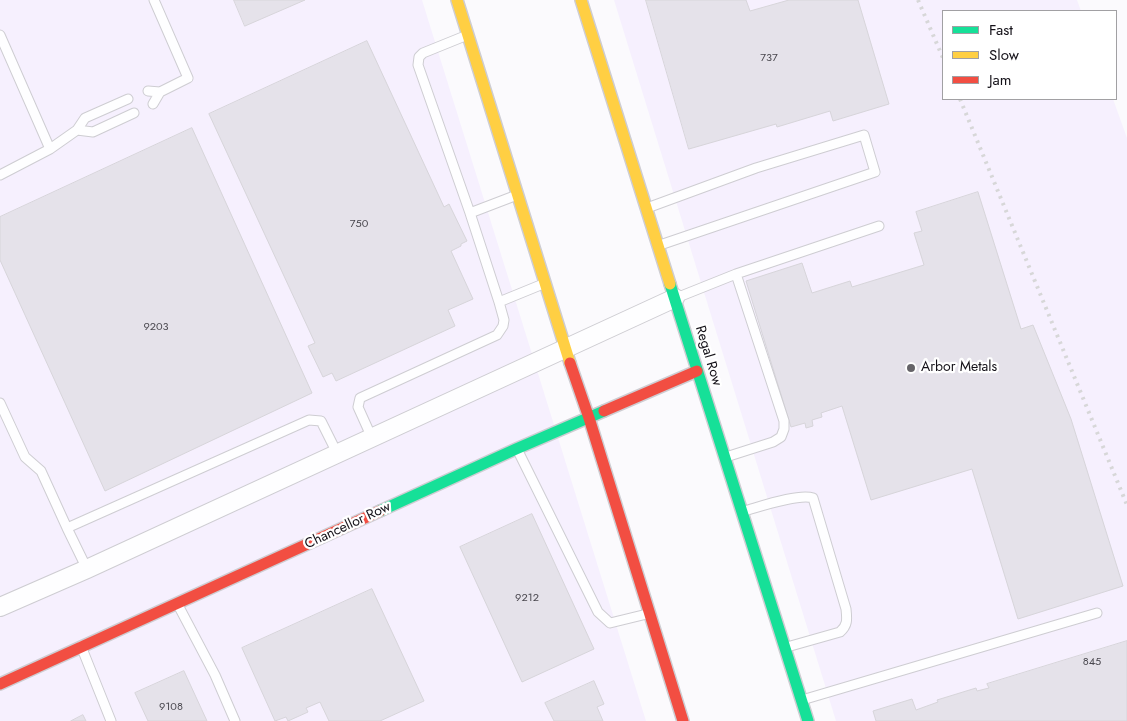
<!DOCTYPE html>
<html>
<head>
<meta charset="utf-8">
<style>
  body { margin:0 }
  #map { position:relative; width:1127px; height:721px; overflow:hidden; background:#fbfafd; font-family:Jost,sans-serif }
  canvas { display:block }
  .legend { position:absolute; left:942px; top:10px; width:175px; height:90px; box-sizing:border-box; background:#fff; border:1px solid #a1a0a3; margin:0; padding:6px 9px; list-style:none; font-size:15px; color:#141118 }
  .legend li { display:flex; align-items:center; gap:10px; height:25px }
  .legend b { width:25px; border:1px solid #a1a0a3 }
</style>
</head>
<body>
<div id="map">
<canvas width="1127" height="721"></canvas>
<ul class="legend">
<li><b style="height:6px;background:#16e098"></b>Fast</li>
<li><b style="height:6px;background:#ffcf43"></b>Slow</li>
<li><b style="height:6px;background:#f24e42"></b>Jam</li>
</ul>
</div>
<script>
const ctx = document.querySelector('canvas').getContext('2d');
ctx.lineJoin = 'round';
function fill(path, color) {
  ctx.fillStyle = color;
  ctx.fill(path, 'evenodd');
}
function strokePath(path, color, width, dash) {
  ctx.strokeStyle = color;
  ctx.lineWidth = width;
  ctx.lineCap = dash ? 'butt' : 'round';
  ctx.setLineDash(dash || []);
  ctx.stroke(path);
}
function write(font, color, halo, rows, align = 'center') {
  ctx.font = font + ' Jost,sans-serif';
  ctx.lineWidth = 4.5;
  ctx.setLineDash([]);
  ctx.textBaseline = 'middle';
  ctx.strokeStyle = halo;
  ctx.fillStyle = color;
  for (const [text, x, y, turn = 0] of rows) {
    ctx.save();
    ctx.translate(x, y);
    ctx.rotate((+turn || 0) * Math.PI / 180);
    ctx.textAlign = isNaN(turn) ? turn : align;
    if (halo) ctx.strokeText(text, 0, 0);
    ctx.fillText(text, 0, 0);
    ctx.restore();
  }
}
const built = new Path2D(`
  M0 0H422L646 721H0Z
  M614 0H1077L1081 11H943V99H1113L1127 138V721H836Z`);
const building = new Path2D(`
  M234 0H305L245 26Z
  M646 0H746L750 11 789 0H858L889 104 833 121 830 111 777 127 776 124 689 149Z
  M367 41 444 207 449 204 467 241 461 244V246L451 251 473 299 448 310 455 326 336 381 332 373 323 377 308 346 315 343 209 114Z
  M192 128 312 393 105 491 0 260V217Z
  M978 192 1021 329 1033 325 1071 419 1123 586 1018 619 972 469 871 500 842 406 821 413 822 417 812 420 813 426 806 428 805 423 791 427 746 281 802 263 812 293 850 281 852 287 924 265 914 233 922 231 916 212Z
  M532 514 594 649 522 682 460 547Z
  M372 589 424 701 380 721H329L320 702 306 708 308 712 288 721 286 717 275 721 242 648Z
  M1127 641V721H876L873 711 912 699 916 710 938 702 937 700 976 688 977 691 989 688 987 684Z
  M184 671 207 721H148L135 693Z
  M594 681 604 704 597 707 603 721H554L545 703Z
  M83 715 86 721H71Z`);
const lane = new Path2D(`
  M0 35 50 149 77 130 85 118 128 99
  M148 91 160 92
  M153 104 160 92 188 78 154 0
  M77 130 93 132 134 113
  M0 175 50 149
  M647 208 756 168 864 135 875 172 660 245
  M470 213 517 195
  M676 298 736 274 879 226
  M499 302 543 284
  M0 403 25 457 41 471 67 528
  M372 438 358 407 360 398 497 335 503 326 504 320 499 302 470 213 418 65 419 57 423 53 465 36
  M518 451 598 612 610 623 647 614
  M726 457 773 442 781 437 784 429V421L736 274
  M744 511C759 507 799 493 813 498L846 609C847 619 848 625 840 632L787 647
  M87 569 67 528 309 420 321 421 337 453
  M178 605 215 675 235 721
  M81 646 111 721
  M802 700 1097 613`);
const street = new Path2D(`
  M0 607 87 569 675 298`);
const fast = new Path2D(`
  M670 284 808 721
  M380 511 516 449 604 411`);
const slow = new Path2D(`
  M457 0 570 363
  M581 0 670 284`);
const jam = new Path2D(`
  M570 363 589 418 683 721
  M604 411 697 371
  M0 684 380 511`);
const rail = new Path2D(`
  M918 0 943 58
  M960 99 1127 505`);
const markers = [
  [911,368,5,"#656368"]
];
const numberNames = [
  ["737",769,58],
  ["750",359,224],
  ["9203",156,327],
  ["9212",527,598],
  ["845",1092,662],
  ["9108",171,707]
];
const streetNames = [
  ["Regal Row",708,356,73],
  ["Chancellor Row",348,526,-25]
];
const poiNames = [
  ["Arbor Metals",921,368]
];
fill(built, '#f6f0fe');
fill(building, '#e5e2ea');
strokePath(building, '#d7d5da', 1);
strokePath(lane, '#cecdd2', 11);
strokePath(street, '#cecdd2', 20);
strokePath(fast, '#cecdd2', 14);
strokePath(slow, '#cecdd2', 14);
strokePath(jam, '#cecdd2', 14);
strokePath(lane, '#fefeff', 9);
strokePath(street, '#fefeff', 18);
strokePath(fast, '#16e098', 11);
strokePath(slow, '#ffcf43', 11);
strokePath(jam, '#f24e42', 11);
strokePath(rail, '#d7d7d8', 4, [2.5, 5]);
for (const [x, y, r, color] of markers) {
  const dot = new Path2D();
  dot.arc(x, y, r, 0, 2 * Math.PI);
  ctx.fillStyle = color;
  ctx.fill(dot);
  strokePath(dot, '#fff', 2);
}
write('11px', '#4a484f', null, numberNames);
write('14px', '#141118', '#fff', streetNames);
write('14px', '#141118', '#fff', poiNames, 'left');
</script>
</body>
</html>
